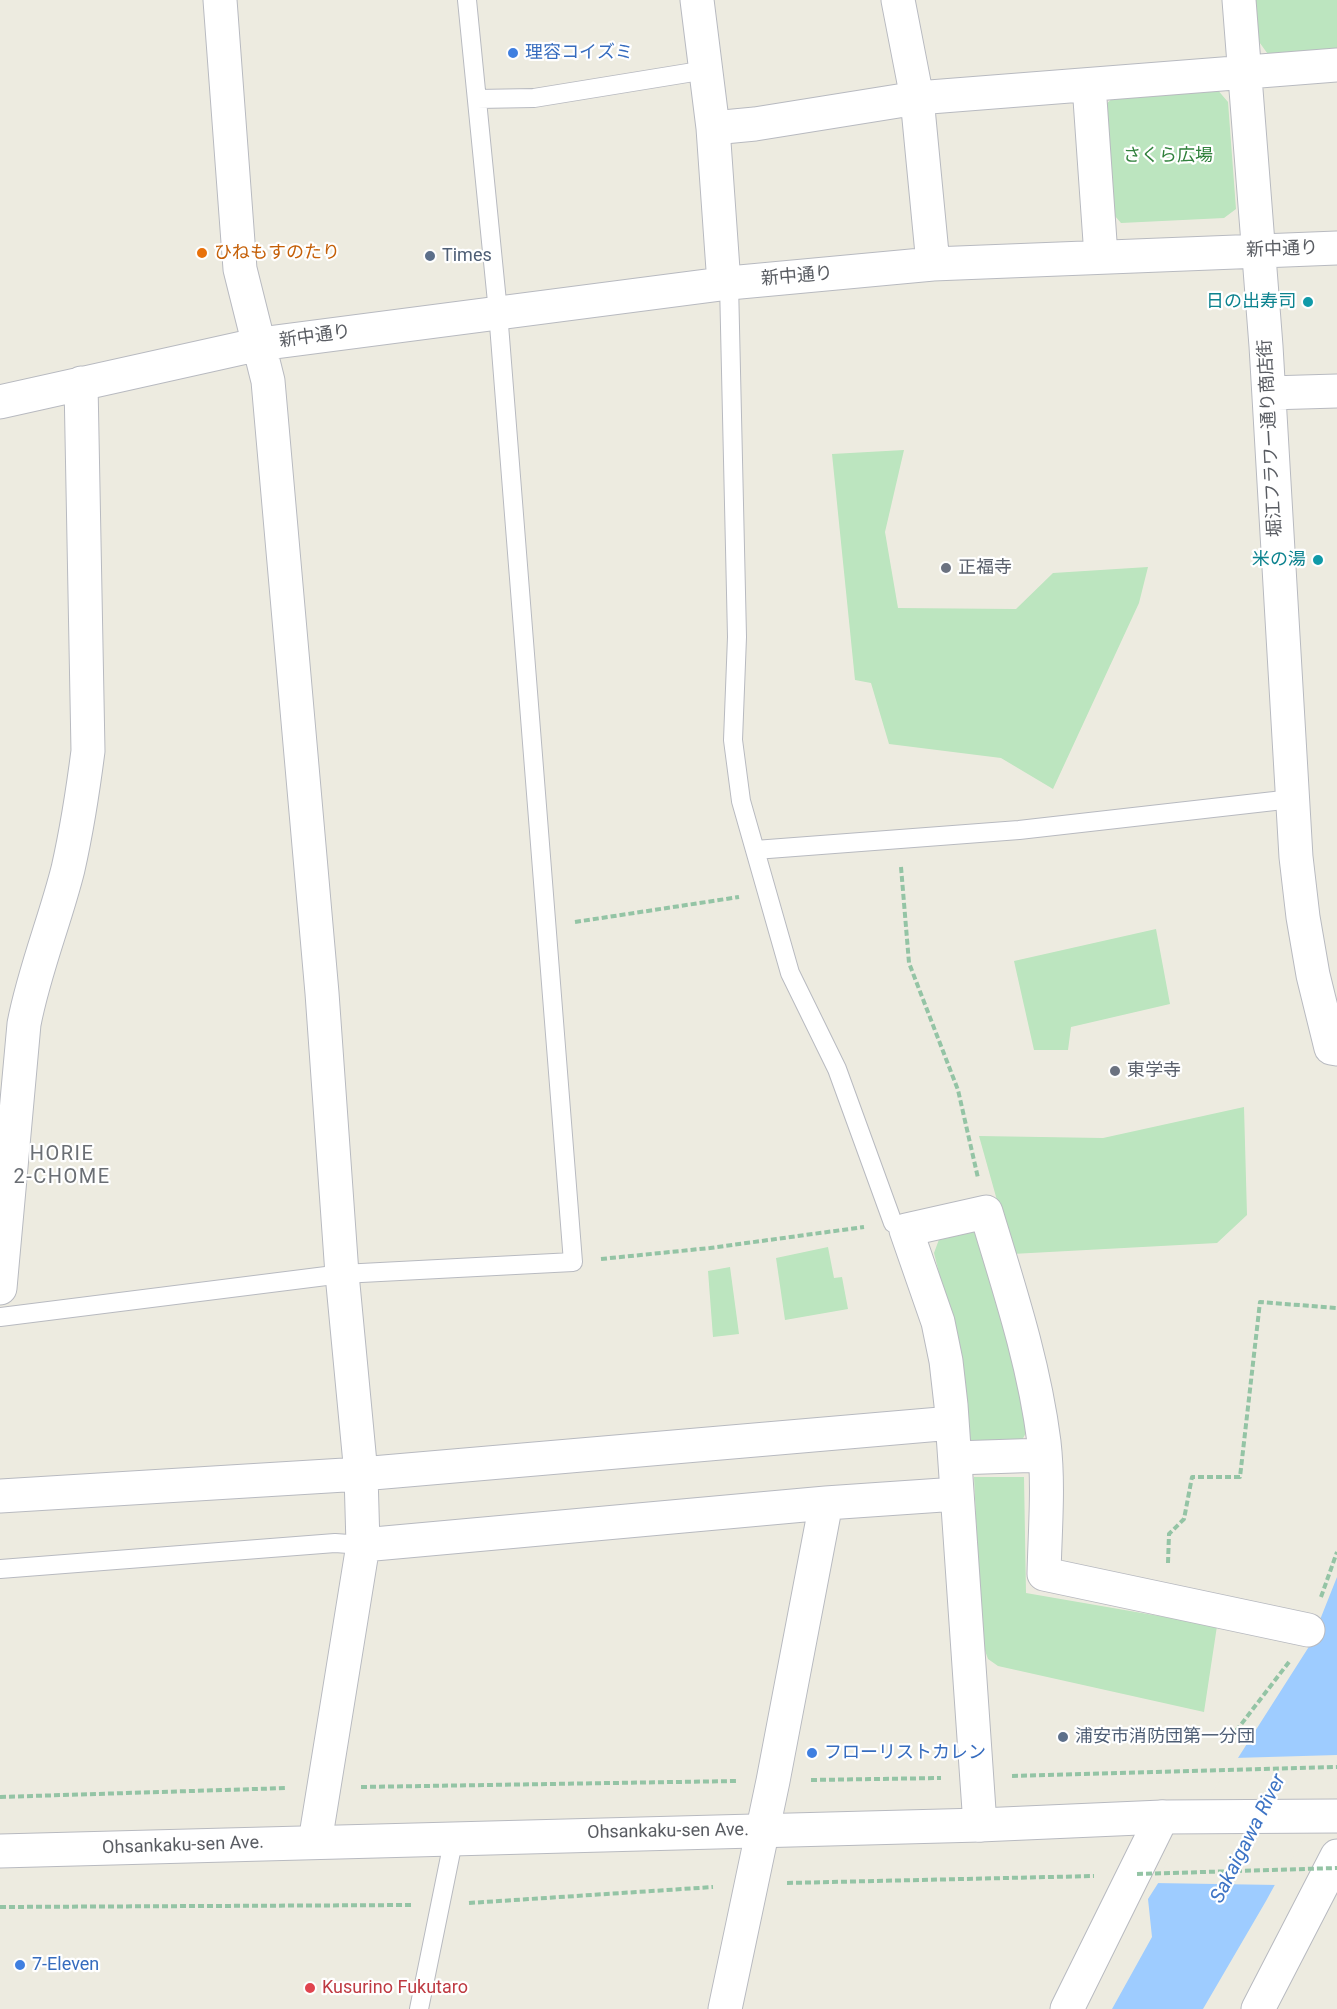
<!DOCTYPE html>
<html>
<head>
<meta charset="utf-8">
<style>
  body { margin:0 }
  canvas { display:block; background:#edebe0 }
</style>
</head>
<body>
<canvas width="1337" height="2009"></canvas>
<script>
const ctx = document.querySelector('canvas').getContext('2d');
ctx.lineJoin = 'round';
function fill(path, color) {
  ctx.fillStyle = color;
  ctx.fill(path, 'evenodd');
}
function strokePath(path, color, width, dash) {
  ctx.strokeStyle = color;
  ctx.lineWidth = width;
  ctx.lineCap = dash ? 'butt' : 'round';
  ctx.setLineDash(dash || []);
  ctx.stroke(path);
}
function write(font, color, halo, rows, align = 'center') {
  ctx.font = font + ' Roboto,"Noto Sans JP",sans-serif';
  ctx.lineWidth = 4.5;
  ctx.setLineDash([]);
  ctx.textBaseline = 'middle';
  ctx.strokeStyle = halo;
  ctx.fillStyle = color;
  for (const [text, x, y, turn = 0] of rows) {
    ctx.save();
    ctx.translate(x, y);
    ctx.rotate((+turn || 0) * Math.PI / 180);
    ctx.textAlign = isNaN(turn) ? turn : align;
    if (halo) ctx.strokeText(text, 0, 0);
    ctx.fillText(text, 0, 0);
    ctx.restore();
  }
}
const green = new Path2D(`
  M1253 0H1337V52L1270 57 1257 39Z
  M1216 88 1228 102 1236 209 1224 218 1121 223 1108 208 1101 109 1117 94Z
  M904 450 885 532 898 608 1016 609 1053 573 1148 567 1139 603 1053 789 1001 758 889 744 871 683 855 680 832 454Z
  M1156 929 1170 1004 1071 1027 1068 1050H1034L1014 961Z
  M1244 1107 1247 1215 1217 1243 1012 1254 979 1136 1103 1138Z
  M970 1227 981 1235 1020 1374 1028 1429 1020 1444 969 1446 957 1345 934 1253 941 1234Z
  M828 1247 834 1278 842 1277 848 1309 785 1320 776 1258Z
  M730 1267 739 1334 713 1337 708 1271Z
  M974 1477H1024L1026 1593 1217 1626 1204 1712 998 1666 988 1659 982 1642Z`);
const water = new Path2D(`
  M1337 1577V1771L1266 1901 1203 2009H1112L1152 1937 1148 1899 1310 1645Z`);
const pier = new Path2D(`
  M1337 1755V1778L1278 1885 1154 1883 1234 1758Z`);
const path = new Path2D(`
  M901 867 909 963 958 1090 978 1178
  M575 922 739 897
  M601 1259 710 1248 864 1227
  M1168 1563 1169 1534 1184 1519 1192 1477H1240L1260 1302 1337 1308
  M1321 1597 1337 1552
  M1236 1731 1289 1662
  M1012 1776 1337 1767
  M811 1780 941 1778
  M361 1787 737 1781
  M0 1797 287 1788
  M787 1883 1094 1876
  M469 1903 713 1887
  M0 1907 411 1905`);
const service = new Path2D(`
  M477 99 534 98 706 70
  M729 283 737 637 733 740 741 801 790 973 837 1069 893 1223 906 1230
  M755 850 1019 830 1292 799
  M0 1317 342 1274 573 1262 498 312 467 0
  M0 1569 335 1543 363 1545
  M419 2009 454 1837`);
const minor = new Path2D(`
  M220 0 240 269 268 381 322 993 342 1274 361 1474 363 1545 315 1842
  M697 0 713 128 724 284
  M898 0 917 98 933 264
  M1239 0 1266 346 1296 857 1303 917 1313 975 1331 1048 1337 1049
  M1089 85 1101 256
  M713 128 755 124 917 98 1337 65
  M1269 393 1337 391
  M0 402 260 344 729 283 933 264 1337 248
  M0 1288 24 1024C34 971 55 921 68 869 77 829 83 790 88 751L81 383
  M955 1458 1045 1455
  M0 1496 361 1474 952 1423
  M363 1545 826 1503 957 1494
  M980 1825 951 1405 946 1361 938 1322 906 1230 986 1212C1009 1288 1034 1363 1044 1442 1049 1485 1045 1530 1044 1574L1308 1630
  M725 2009 773 1781 826 1503
  M1067 2009 1162 1817
  M1258 2009 1337 1856`);
const tertiary = new Path2D(`
  M0 1851 980 1825 1162 1817 1337 1816`);
const pathBridge = new Path2D(`
  M1137 1874 1337 1868`);
const markers = [
  [513,53,6,"#3f7fe0"],
  [202,253,6,"#e8710a"],
  [430,256,6,"#5c6f8a"],
  [1308,302,6,"#0f9aa8"],
  [1318,560,6,"#0f9aa8"],
  [946,568,6,"#6b7280"],
  [1115,1071,6,"#6b7280"],
  [1063,1737,6,"#5c6f8a"],
  [812,1753,6,"#3f7fe0"],
  [20,1965,6,"#3f7fe0"],
  [310,1988,6,"#e0444e"]
];
const shopNames = [
  ["理容コイズミ",525,53],
  ["フローリストカレン",824,1753],
  ["7-Eleven",32,1965]
];
const parkNames = [
  ["さくら広場",1168,156]
];
const streetNames = [
  ["新中通り",1282,250,-2],
  ["新中通り",797,277,-5],
  ["新中通り",315,337,-8],
  ["堀江フラワー通り商店街",1271,438,-93],
  ["Ohsankaku-sen Ave.",668,1832,-1],
  ["Ohsankaku-sen Ave.",183,1846,-2]
];
const foodNames = [
  ["ひねもすのたり",214,253]
];
const serviceNames = [
  ["Times",442,256],
  ["浦安市消防団第一分団",1075,1737]
];
const cultureNames = [
  ["日の出寿司",1296,302],
  ["米の湯",1306,560]
];
const worshipNames = [
  ["正福寺",958,568],
  ["東学寺",1127,1071]
];
const healthNames = [
  ["Kusurino Fukutaro",322,1988]
];
const neighbourhoodNames = [
  ["HORIE",62,1155],
  ["2-CHOME",62,1178]
];
const waterNames = [
  ["Sakaigawa River",1249,1839,-63]
];
fill(green, '#bce5bf');
fill(water, '#9eccff');
fill(pier, '#edebe0');
strokePath(service, '#b8bac0', 20);
strokePath(minor, '#b8bac0', 35);
strokePath(tertiary, '#b8bac0', 35);
strokePath(path, '#94c4a5', 4, [6, 3]);
strokePath(service, '#fff', 18);
strokePath(minor, '#fff', 33);
strokePath(tertiary, '#fff', 33);
strokePath(pathBridge, '#94c4a5', 4, [6, 3]);
for (const [x, y, r, color] of markers) {
  const dot = new Path2D();
  dot.arc(x, y, r, 0, 2 * Math.PI);
  ctx.fillStyle = color;
  ctx.fill(dot);
  strokePath(dot, '#fff', 2);
}
write('18px', '#366cbe', '#fff', shopNames, 'left');
write('18px', '#31813c', '#fff', parkNames);
write('18px', '#595c62', '#fff', streetNames);
write('18px', '#c56008', '#fff', foodNames, 'left');
write('18px', '#4e5e75', '#fff', serviceNames, 'left');
write('18px', '#0d838f', '#fff', cultureNames, 'right');
write('18px', '#5b616d', '#fff', worshipNames, 'left');
write('18px', '#be3a42', '#fff', healthNames, 'left');
ctx.letterSpacing = '1.5px';
write('20px', '#6a6e74', '#fff', neighbourhoodNames);
ctx.letterSpacing = '0px';
write('italic 20px', '#3e74c5', '#fff', waterNames);
</script>
</body>
</html>
